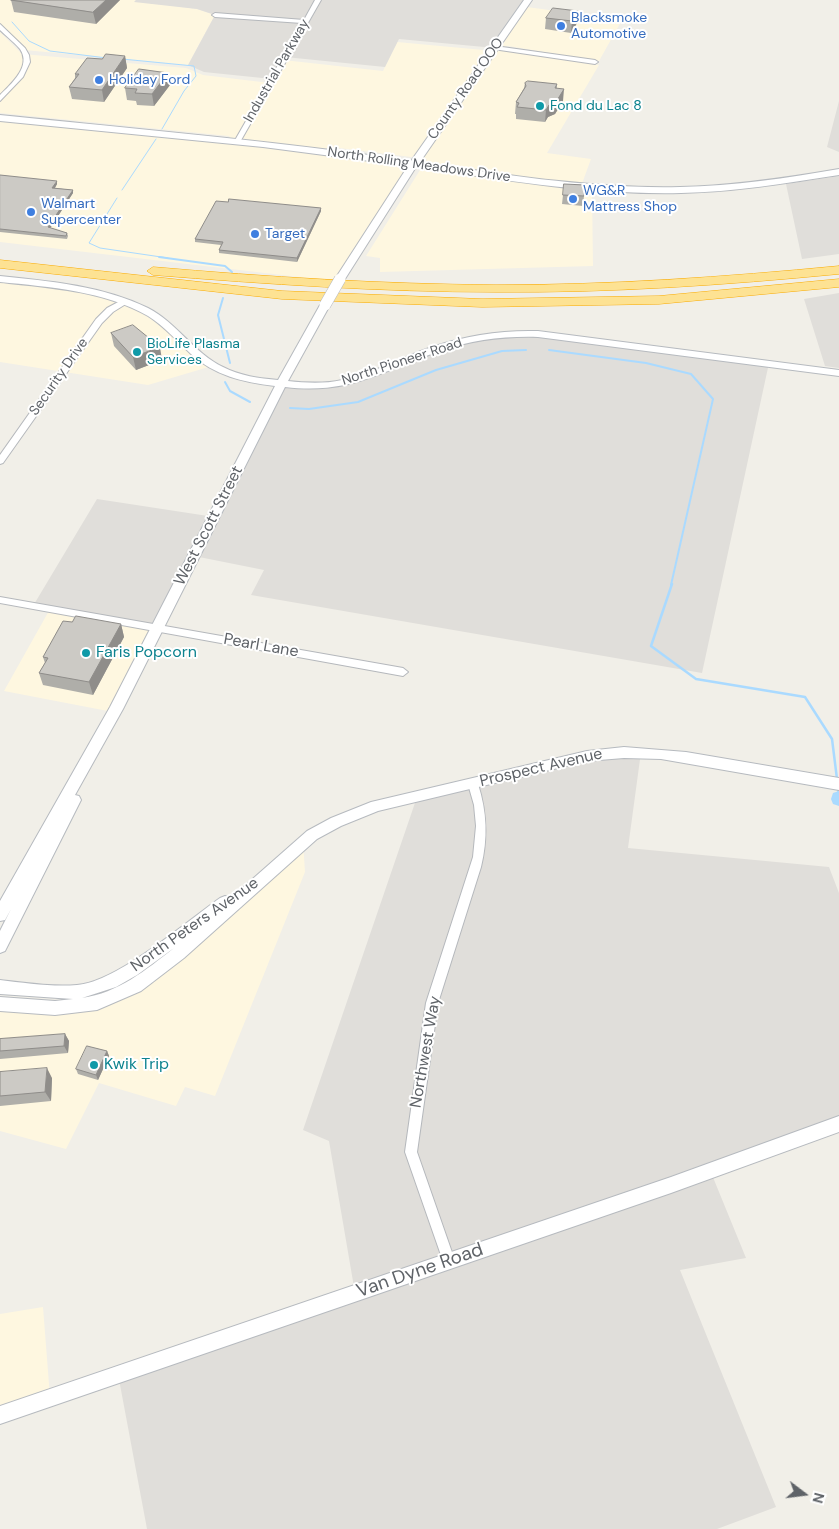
<!DOCTYPE html>
<html>
<head>
<meta charset="utf-8">
<style>
  body { margin:0 }
  #map { position:relative; width:839px; height:1529px; overflow:hidden; background:#f1efe8; font-family:"DM Sans",sans-serif }
  canvas { display:block }
  .north { position:absolute; left:779px; top:1469px; width:50px; height:50px; -webkit-text-stroke:4px #fff; paint-order:stroke; rotate:105deg; font-size:14px; font-weight:700; line-height:20px; text-align:center; color:#5f6368 }
  .north::after { content:''; display:block; margin:auto; width:18px; height:22px; background:#5f6368; clip-path:polygon(50% 0,100% 100%,50% 72%,0 100%) }
</style>
</head>
<body>
<div id="map">
<canvas width="839" height="1529"></canvas>
<div class="north">N</div>
</div>
<script>
const ctx = document.querySelector('canvas').getContext('2d');
ctx.lineJoin = 'round';
function fill(path, color) {
  ctx.fillStyle = color;
  ctx.fill(path, 'evenodd');
}
function strokePath(path, color, width, dash) {
  ctx.strokeStyle = color;
  ctx.lineWidth = width;
  ctx.lineCap = dash ? 'butt' : 'round';
  ctx.setLineDash(dash || []);
  ctx.stroke(path);
}
function write(font, color, halo, rows, align = 'center') {
  ctx.font = font + ' "DM Sans",sans-serif';
  ctx.lineWidth = 4;
  ctx.setLineDash([]);
  ctx.textBaseline = 'middle';
  ctx.strokeStyle = halo;
  ctx.fillStyle = color;
  for (const [text, x, y, turn = 0] of rows) {
    ctx.save();
    ctx.translate(x, y);
    ctx.rotate((+turn || 0) * Math.PI / 180);
    ctx.textAlign = isNaN(turn) ? turn : align;
    if (halo) ctx.strokeText(text, 0, 0);
    ctx.fillText(text, 0, 0);
    ctx.restore();
  }
}
const commercial = new Path2D(`
  M0 0H136L135 1 197 9 215 15 188 65 24 50 0 26Z
  M527 7 622 20 599 61 508 46 501 47Z
  M0 32 22 54 186 68 203 75 270 83 283 60 383 71 397 42 494 51 507 49 599 65 547 153 591 159 580 189 592 190 593 266 380 272V258L366 256 427 159 339 148 312 153 408 166 333 281 0 242V121L234 144 229 136 0 113Z
  M0 279 78 287 143 309 212 366 148 385 0 362Z
  M50 609 157 628 113 712 4 691Z
  M303 842 305 872 215 1096 185 1087 176 1106 99 1083 66 1149 0 1131V1011L6 1009 55 1008 136 986Z
  M43 1307 50 1397 0 1415V1314Z`);
const industrial = new Path2D(`
  M136 0H528L495 48 399 39 385 67 285 57 272 79 204 72 188 65 215 15 197 9 134 2Z
  M839 101V152L827 147Z
  M839 176V254L802 259 786 184Z
  M839 293V368L825 366 804 299Z
  M510 334 769 363 702 673 251 595 264 570 189 555 157 628 33 606 97 499 208 516 221 503 281 384 342 383 442 347Z
  M641 752 628 848 829 867 839 893V1124L710 1170 746 1258 680 1270 776 1507 717 1529H147L118 1374 355 1293 329 1141 303 1130 417 797 562 762Z`);
const streamFar2 = new Path2D(`
  M12 22 29 41 50 51 107 58
  M122 59 194 66 196 76 184 91 162 129
  M122 190 156 139
  M117 198 89 243 100 248 168 258`);
const streamFar1 = new Path2D(`
  M159 257 225 266 232 272
  M223 298 218 315 230 363
  M549 350 646 363 691 374 713 399 671 585
  M225 382 230 391 250 402
  M290 408 309 409 358 402 436 370 502 351 526 350`);
const stream = new Path2D(`
  M672 584 651 646 696 679 805 697 832 739 837 779
  M838 787 839 798`);
const river = new Path2D(`
  M839 791V806L833 804 831 799 833 793Z`);
const street = new Path2D(`
  M315 0H321L240 142 235 143 234 142 302 23 215 17 212 15 215 13 304 20Z
  M0 24 25 48 29 55 30 62 23 77 0 101V95C11 84 32 66 20 49 14 42 6 36 0 30Z
  M495 46 595 60 598 62 595 64 493 49V47Z
  M122 300 129 302 113 312 102 323 3 463 0 464V455L96 319 107 308Z
  M0 597 403 668 408 672 403 676 0 603Z
  M473 780 477 781 478 784C487 812 488 838 481 867L438 1003 417 1152 455 1261 454 1266 449 1267 444 1266 443 1261 405 1152 426 1003 473 857 476 826 474 805 468 784 469 781Z`);
const secondary = new Path2D(`
  M524 0H532L420 162C506 175 593 189 680 187 734 186 787 178 839 169V175C787 183 734 192 681 193 592 195 504 180 416 167L345 279 340 282 335 279 408 166 263 147 0 121V115C137 129 275 141 411 161Z
  M0 276C50 281 103 286 148 308 177 323 194 353 223 367 240 376 259 378 278 380L320 305 325 302 330 305 288 381C306 383 324 384 342 380 373 374 402 357 432 347 467 335 502 330 538 331L839 370V376L538 337C504 336 472 340 440 351 382 371 349 395 285 387L123 709 75 795 79 796 81 800 5 951 0 953V931L11 909 5 920 0 921V901L110 707 275 386C243 382 215 376 191 354 177 341 164 326 148 316 104 291 50 287 0 282Z
  M624 747 686 752 839 778V790L661 759 624 758 587 761 378 811 341 826 317 839 184 958 141 991 97 1010 55 1015 0 1011V997L55 1001 73 999 0 994V980C25 983 52 987 77 985 117 982 186 922 220 898L225 896 231 898 307 831 331 818 371 802 587 751ZM174 948C146 970 118 993 82 998L116 987 137 975Z
  M839 1116V1132L671 1193 0 1424V1406L671 1177Z`);
const highway = new Path2D(`
  M0 260 282 291 482 299 659 296 839 279V287L659 304 482 307 282 299 0 268Z
  M839 266V274C725 285 611 293 496 292 381 292 267 284 153 275L147 271 153 267C267 277 381 284 496 285 611 285 725 277 839 266Z`);
const secondaryBridge = new Path2D(`
  M325 305 340 279`);
const wall = new Path2D(`
  M11 0H120L96 24 14 12Z
  M578 11 577 23 571 33 545 29 546 18Z
  M125 56 127 68 104 102 72 99 69 87 75 78V74L102 59Z
  M168 73 170 85 154 106 137 105 136 101 127 100 125 88Z
  M525 83 557 84V88L563 101 555 114 548 117 545 122 516 119V114H515L516 102 524 88Z
  M0 175 57 184 55 188 73 190V193L50 228 67 233 68 236 67 239 0 232Z
  M585 185 583 206 562 204 563 195Z
  M228 202 321 208V211L297 262 219 253V250L221 245 195 242V239Z
  M111 333 162 360 136 370 114 346Z
  M72 622 121 624 124 637 93 695 43 685 39 673 45 663 43 657Z
  M65 1034 69 1041 68 1053 0 1059V1039Z
  M107 1051 109 1056 98 1080 78 1074 76 1069Z
  M0 1072 52 1078 51 1101 0 1106Z`);
const shadedWall = new Path2D(`
  M106 0H120L96 24 93 12Z
  M578 11 577 23 571 33 572 21Z
  M125 56 127 68 104 102 102 90Z
  M168 73 170 85 154 106 152 94Z
  M564 89 563 101 555 114 548 117 545 122 546 110 549 105Z
  M57 181V184L53 191 52 188Z
  M73 190V193L49 230 48 227Z
  M321 208V211L297 262V258Z
  M160 347 162 360 136 370 133 357Z
  M121 624 124 637 93 695 89 682Z
  M65 1034 69 1041 68 1053 64 1046Z
  M107 1051 109 1056 98 1080 96 1075Z
  M47 1068 52 1078 51 1101 45 1092Z`);
const building = new Path2D(`
  M11 0H106L93 12Z
  M553 8 578 11 572 21 546 18Z
  M106 54 125 56 102 90 69 87 79 74H75L87 58 102 59Z
  M139 69 168 73 152 94 135 93 137 89 125 88Z
  M528 81 557 84 555 88 564 89 556 102 549 105 546 110 517 107 519 103 516 102 526 86 525 83Z
  M0 175 57 181 52 188 73 190 48 227 67 233 66 236 0 229Z
  M564 184 585 185 584 196 563 195Z
  M229 199 321 208 297 258 219 250 223 242 195 239 216 201 228 202Z
  M133 325 160 347 133 357 111 333Z
  M76 616 121 624 89 682 39 673 48 658 43 657 63 621 72 622Z
  M65 1034 64 1046 0 1051V1039Z
  M87 1046 107 1051 96 1075 76 1069Z
  M47 1068 45 1092 0 1096V1072Z`);
const markers = [
  [561,26,5,"#3f7fe0"],
  [99,80,5,"#3f7fe0"],
  [540,106,5,"#0f9aa8"],
  [573,199,5,"#3f7fe0"],
  [31,212,5,"#3f7fe0"],
  [255,234,5,"#3f7fe0"],
  [137,352,5,"#0f9aa8"],
  [86,653,5,"#0f9aa8"],
  [94,1065,5,"#0f9aa8"]
];
const farShopnames = [
  ["Blacksmoke",571,18],
  ["Automotive",571,34],
  ["Holiday Ford",109,80],
  ["WG&R",583,191],
  ["Mattress Shop",583,207],
  ["Walmart",41,204],
  ["Supercenter",41,220],
  ["Target",265,234]
];
const farStreetnames = [
  ["Industrial Parkway",277,71,-60],
  ["County Road OOO",466,89,-55],
  ["North Rolling Meadows Drive",419,165,8],
  ["North Pioneer Road",402,362,-18],
  ["Security Drive",59,377,-55]
];
const farCulturenames = [
  ["Fond du Lac 8",550,106],
  ["BioLife Plasma",147,344],
  ["Services",147,360]
];
const streetNames = [
  ["West Scott Street",209,526,-63],
  ["Pearl Lane",261,646,10],
  ["Prospect Avenue",541,768,-13],
  ["North Peters Avenue",195,925,-35],
  ["Northwest Way",426,1052,-80]
];
const cultureNames = [
  ["Faris Popcorn",96,653],
  ["Kwik Trip",104,1065]
];
const nearStreetnames = [
  ["Van Dyne Road",420,1271,-19]
];
fill(commercial, '#fef7e0');
fill(industrial, '#e0deda');
strokePath(streamFar2, '#aadaff', 1);
strokePath(streamFar1, '#aadaff', 2);
strokePath(stream, '#aadaff', 2.5);
fill(river, '#aadaff');
strokePath(street, '#b5b8bc', 2);
strokePath(secondary, '#b6babf', 2);
strokePath(highway, '#f9ab00', 1);
fill(street, '#fff');
fill(secondary, '#fff');
fill(highway, '#fde293');
strokePath(secondaryBridge, '#b6babf', 12, []);
strokePath(secondaryBridge, '#fff', 11);
fill(wall, '#afaea9');
fill(shadedWall, '#8f8d8a');
fill(building, '#cccac5');
strokePath(building, '#8f8d8a', 1);
for (const [x, y, r, color] of markers) {
  const dot = new Path2D();
  dot.arc(x, y, r, 0, 2 * Math.PI);
  ctx.fillStyle = color;
  ctx.fill(dot);
  strokePath(dot, '#fff', 2);
}
write('14px', '#366cbe', '#fff', farShopnames, 'left');
write('14px', '#5f6368', '#fff', farStreetnames);
write('14px', '#0d838f', '#fff', farCulturenames, 'left');
write('16px', '#5f6368', '#fff', streetNames);
write('16px', '#0d838f', '#fff', cultureNames, 'left');
write('19px', '#5f6368', '#fff', nearStreetnames);
</script>
</body>
</html>
